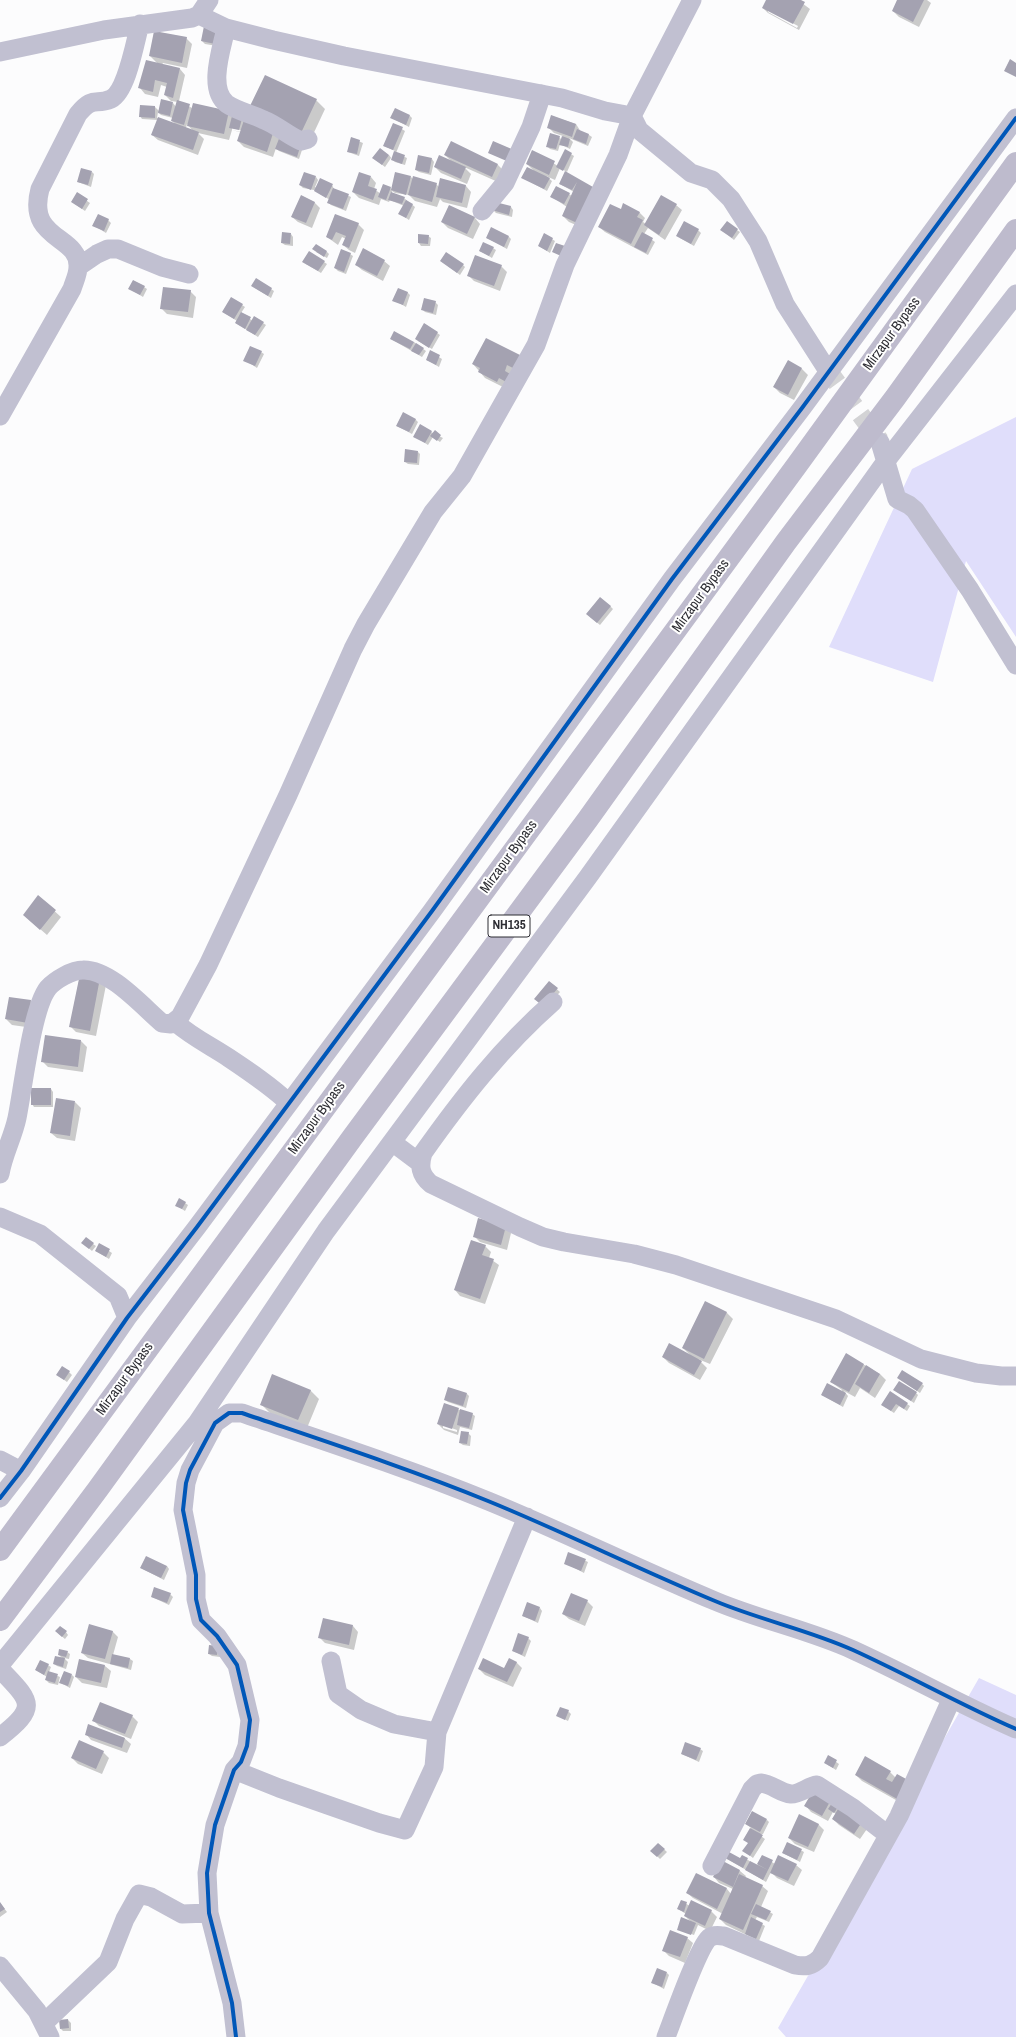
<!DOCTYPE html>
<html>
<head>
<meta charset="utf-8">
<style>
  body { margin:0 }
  canvas { display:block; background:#fcfcfd }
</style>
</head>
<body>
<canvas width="1016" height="2037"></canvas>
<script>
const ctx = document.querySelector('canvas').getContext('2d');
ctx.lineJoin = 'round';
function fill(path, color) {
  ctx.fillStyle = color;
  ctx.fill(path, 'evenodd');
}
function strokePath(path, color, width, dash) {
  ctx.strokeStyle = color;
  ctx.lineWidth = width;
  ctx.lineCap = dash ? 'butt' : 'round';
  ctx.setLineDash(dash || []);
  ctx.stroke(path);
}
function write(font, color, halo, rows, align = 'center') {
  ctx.font = font + ' "Archivo Narrow",sans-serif';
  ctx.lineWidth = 4;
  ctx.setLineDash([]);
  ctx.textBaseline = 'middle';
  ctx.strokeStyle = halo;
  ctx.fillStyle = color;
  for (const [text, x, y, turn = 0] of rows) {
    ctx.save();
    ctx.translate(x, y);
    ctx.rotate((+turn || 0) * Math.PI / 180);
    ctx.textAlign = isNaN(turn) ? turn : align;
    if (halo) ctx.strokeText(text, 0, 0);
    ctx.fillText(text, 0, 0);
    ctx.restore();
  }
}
const green = new Path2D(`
  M1016 417V637L966 561 933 682 829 647 912 469Z
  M979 1678 1016 1695V2037H786L778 2028Z`);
const shadow = new Path2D(`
  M767 0H798L810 9 799 30 768 13 763 8ZM768 10 798 26 797 28 768 12Z
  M898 0H927L931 3 919 27 899 17 893 11Z
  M218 30 217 46 205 44 202 41Z
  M186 38 192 44 187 68 163 63 162 65 180 69 185 75 179 101 192 108 228 112 303 147 299 159 279 151 276 148 273 157 244 147 238 141 241 132 232 130 229 140 198 133 204 139 198 155 158 140 152 135 158 120 142 119 140 116 155 107 159 111 173 103 176 107 178 102 171 101 165 95 167 87 161 85 158 97 145 94 140 88 158 64 150 56ZM158 112 161 115 173 118 172 121 176 125 157 118ZM187 124 193 131 186 128ZM232 128 244 131 243 133 232 130Z
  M316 100 325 109 310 141 260 117Z
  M410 116 412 118 409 127 392 118Z
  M552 116 576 124 581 132 589 135 592 137 588 146 569 138 573 142 570 149 560 144 558 151 550 149 547 146 559 137 562 140 563 136 554 133 548 127Z
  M394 124 405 131 396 153 407 158 405 165 395 162 391 158 385 167 376 160 389 155 392 159 395 151 384 146Z
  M351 138 363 143 359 156 348 152Z
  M533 151 558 166 566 151 574 156 567 172 560 168 555 180 546 176 552 181 547 191 523 178 535 172 527 164Z
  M445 155 498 165 503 170 498 182 464 167 471 174 467 184 441 173 435 167 453 163Z
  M432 159 434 162 431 175 419 172 416 170Z
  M92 172 94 174 91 187 78 182Z
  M568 174 581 181 583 228 569 222 563 216 567 207 552 197 569 194 572 196 574 192 560 184Z
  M316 177 318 180 315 187 317 188 321 179 332 185 334 189 351 197 346 211 331 205 329 203 330 200 314 190 303 188 300 185Z
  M371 177 376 183 374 189 381 194 390 188 392 189 411 177 413 179 436 184 439 187 466 186 471 192 467 208 443 202 440 199 437 207 415 201 409 195 395 193 392 191V193L404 198 415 207 409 220 400 214 404 206 390 200 389 202 381 199 379 205 359 198 353 192Z
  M77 194 90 203 85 211 75 204Z
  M314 202 320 208 312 228 298 222 292 217Z
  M676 205 682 210 665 240 648 228 644 234 655 242 648 255 605 232 599 227 621 210 639 212 645 218 643 222 646 224Z
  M449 206 475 218 480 224 473 239 448 228 442 222Z
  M511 207 513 210 512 217 496 213 493 210Z
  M335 215 358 224 364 230 355 253 349 250 343 245 346 239 342 237 338 245 327 237Z
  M108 220 111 223 106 233 93 225Z
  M698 230 701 233 694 246 680 238Z
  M737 230 740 232 734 240 724 232Z
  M291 234 293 237V246L285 245 282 243Z
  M544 234 555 241 550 253 539 246Z
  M428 236 431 238 430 246H421L419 243Z
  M509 237 511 239 507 249 487 238Z
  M493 248 496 250 492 258 480 251Z
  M316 252H327L329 254 327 258Z
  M350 254 353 256 346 274 338 271 335 268Z
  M384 261 390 266 383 281 362 270 356 265Z
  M324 262 327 264 321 273 306 264Z
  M444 263 463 265 465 267 460 275Z
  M501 266 507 272 500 291 474 281 468 275Z
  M256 279 274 291 271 298 255 288Z
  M144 287 147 289 143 297 130 289Z
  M190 291 196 297 193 318 167 314 161 308Z
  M407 292 410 295 406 307 394 300Z
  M435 302 438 305 436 315 425 312 422 309Z
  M242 305 245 307 241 313 253 321 263 323 266 325 258 337 239 325 236 323 237 321 223 312Z
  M425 324 440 335 432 349 418 341Z
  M391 339 414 342 426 351 422 357Z
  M261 352 264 354 257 368 245 360Z
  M431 352 442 359 439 367 427 360Z
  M521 357 503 387 485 378 473 364Z
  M788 361 802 369 808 375 794 400 780 393 774 387Z
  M415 419 418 422 412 434 397 426Z
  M431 432 443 438 440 442 433 437 428 445 414 436Z
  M418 452 420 454 419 465 408 464 405 462Z
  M610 606 613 609 600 625 590 617Z
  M39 897 61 917 47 935 24 915Z
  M80 976 106 985 96 1036 76 1032 70 1026Z
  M549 982 560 992 546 1008Z
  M31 1001 36 1006 33 1028 12 1025 6 1019Z
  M81 1041 87 1047 83 1072 48 1067 42 1061Z
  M51 1089 53 1092V1107H34L32 1104Z
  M75 1102 81 1108 75 1141 57 1138 51 1133Z
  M185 1203 188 1205 185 1211 177 1206Z
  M506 1227 511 1233 507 1250 480 1242 474 1236Z
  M93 1244 96 1246 92 1251 85 1245Z
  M100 1245 112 1253 109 1259 96 1251Z
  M485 1246 491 1252 489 1258 499 1265 485 1304 460 1296 455 1290Z
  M706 1303 727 1313 733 1319 710 1364 698 1359 707 1368 700 1380 669 1363 663 1357 691 1356 683 1348Z
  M847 1355 880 1374 886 1380 875 1398 860 1388 855 1397 844 1391 848 1396 843 1407 822 1395 841 1392 842 1390 831 1382Z
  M69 1372 72 1375 67 1382 60 1377Z
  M901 1380 922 1384 924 1386 920 1393Z
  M310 1390 319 1399 307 1428 270 1413 261 1404Z
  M890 1392 910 1406 907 1411 899 1406 894 1413 885 1407Z
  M897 1392 916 1393 918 1395 914 1403Z
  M467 1394 469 1396 466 1408 448 1402 445 1400Z
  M444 1405 472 1414 475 1416 472 1430 460 1427 458 1435 444 1430 438 1424ZM443 1425 457 1430V1432L443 1428Z
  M468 1433 471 1436 470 1446 463 1445 460 1443Z
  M569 1553 588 1562 584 1573 565 1563Z
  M167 1566 169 1569 164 1580 141 1568Z
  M170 1594 173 1597 169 1605 152 1597Z
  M587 1601 593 1607 585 1626 569 1619 563 1614Z
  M540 1608 542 1611 538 1623 523 1616Z
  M353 1626 358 1632 354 1650 325 1643 319 1637Z
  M112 1631 118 1637 113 1655 130 1659 133 1661 131 1670 88 1658 82 1653Z
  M66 1632 68 1635 65 1639 59 1634Z
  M528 1638 531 1641 525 1657 513 1651Z
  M220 1650V1657L212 1656 209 1654Z
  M67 1652 70 1654 69 1659 64 1658 68 1662 66 1669 57 1666 54 1664 63 1659 59 1655Z
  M80 1660 105 1666 111 1671 107 1688 82 1683 76 1677Z
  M41 1661 51 1667 49 1672 60 1677 58 1685 49 1683 46 1680 47 1677 36 1670Z
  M516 1662 522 1668 513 1687 485 1675 479 1669 505 1670Z
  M72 1675 74 1677 70 1688 61 1683Z
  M568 1711 571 1714 568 1721 558 1716Z
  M132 1716 138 1722 131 1739 99 1726 93 1720Z
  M86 1734 123 1737 131 1744 127 1753 91 1740Z
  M700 1749 703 1751 699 1762 682 1754Z
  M103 1752 109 1758 102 1774 78 1764 72 1758Z
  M829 1757 839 1764 836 1770 828 1765Z
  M890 1772 896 1778 903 1804 862 1781 856 1775Z
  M835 1801 869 1826 860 1839 839 1825 833 1819 836 1814 833 1812 828 1821 811 1812 806 1806Z
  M767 1820 769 1822 763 1834H758L765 1839 753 1858 744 1851 749 1843 744 1839 751 1828 746 1824Z
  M818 1824 824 1830 814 1852 795 1844 789 1838Z
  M787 1843 804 1852 800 1862 783 1853Z
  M658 1844 667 1852 660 1859 652 1851Z
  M742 1856 757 1866 762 1856 775 1864 796 1865 802 1870 794 1886 777 1878 771 1872 766 1882 726 1858 741 1860Z
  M721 1862 740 1871 746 1876 745 1878 762 1886 768 1891 761 1907 773 1914 769 1922 757 1917 755 1920 765 1926 759 1941 726 1925 720 1919 723 1914 693 1898 687 1893 697 1874 727 1889 731 1894 733 1889 719 1883 714 1877Z
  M681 1901 690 1906 711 1911 717 1917 710 1931 698 1925 694 1935 678 1929 691 1922 685 1916 686 1914 678 1909Z
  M0 1903 7 1912 0 1917Z
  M687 1938 693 1943 685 1963 669 1956 663 1950Z
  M667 1973 669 1975 664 1989 653 1983Z
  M68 2020 71 2023V2031H63L61 2029Z`);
const building = new Path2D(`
  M766 0H801L805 2 793 24 762 8Z
  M897 0H924L913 22 892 11Z
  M204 26 218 29 215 44 201 41Z
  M154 31 187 37 182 63 149 56Z
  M1010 59 1016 63V77L1004 71Z
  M146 60 180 68 173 98 164 95 167 83 155 80 153 92 138 88Z
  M265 75 317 99 301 133 249 108Z
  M161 99 173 102 170 116 158 113Z
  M177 100 190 104 184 125 171 121Z
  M193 103 229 111 224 134 187 126Z
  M140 105 155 106V118L139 117Z
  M395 108 410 115 406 125 390 118Z
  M233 112 243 115 239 130 229 128Z
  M551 115 576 124 572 137 547 128Z
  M158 117 199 132 193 150 151 135Z
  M245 117 275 127 267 152 237 141Z
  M393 123 403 127 393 150 383 146Z
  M577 129 589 134 586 144 573 139Z
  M550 133 560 136 556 149 546 147Z
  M280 136 301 144 297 157 275 149Z
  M562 136 570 139 568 147 559 145Z
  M351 137 360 140 357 154 347 152Z
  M451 141 498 164 492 177 444 155Z
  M493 141 514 150 509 162 488 153Z
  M380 148 389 155 382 165 372 158Z
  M565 149 572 153 563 171 556 167Z
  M532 150 555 161 549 175 526 164Z
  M394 151 405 155 402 164 391 160Z
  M418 155 432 158 429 173 415 170Z
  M439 155 466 167 461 179 434 167Z
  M527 167 550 178 544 189 521 178Z
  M81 168 92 171 88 185 77 182Z
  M565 171 593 187 577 223 562 216 577 182 572 190 559 184Z
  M304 172 316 176 311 190 299 185Z
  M359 172 371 176 368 186 377 189 373 200 352 192Z
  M395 172 411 176 406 195 391 190Z
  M413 176 437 183 432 202 408 195Z
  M320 178 333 184 326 198 314 191Z
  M440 178 466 185 462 203 436 197Z
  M383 184 391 187 386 200 378 197Z
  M556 186 570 193 564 204 550 197Z
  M333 188 349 194 343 209 327 203Z
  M77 192 88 199 82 209 71 202Z
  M391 192 405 197 402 204 388 200Z
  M301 195 315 202 306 223 291 217Z
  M661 195 677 204 659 235 644 225Z
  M406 200 413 204 406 218 398 214Z
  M495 202 511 206 509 215 492 210Z
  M623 203 640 212 637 217 643 220 631 244 598 227 610 204 621 209Z
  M449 205 475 217 467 234 441 222Z
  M98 214 109 219 104 231 92 226Z
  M335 214 359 223 349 248 342 245 346 236 336 232 332 240 326 237Z
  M684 221 699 229 691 244 676 236Z
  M727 221 738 229 732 238 720 230Z
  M491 227 509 236 504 247 486 238Z
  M282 232 291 233 290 244 281 243Z
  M642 232 653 238 646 253 634 247Z
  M544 233 553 238 547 251 538 246Z
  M418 234 429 235 428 244 418 243Z
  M483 242 494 247 489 256 479 251Z
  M556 243 565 246 561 256 552 252Z
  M316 244 327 251 324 257 312 249Z
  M363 248 385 260 377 276 355 265Z
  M341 249 351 253 344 272 334 268Z
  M309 251 325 261 318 271 302 262Z
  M446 252 464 264 457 273 440 261Z
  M475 255 502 265 494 286 467 276Z
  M256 278 272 288 268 296 251 286Z
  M133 280 145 286 140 295 128 289Z
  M163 287 191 290 188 312 160 309Z
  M398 288 408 292 403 305 392 301Z
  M231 297 243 304 234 319 222 312Z
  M424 298 436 301 433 313 421 310Z
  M241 312 251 317 245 329 235 323Z
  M254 316 264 322 255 335 246 330Z
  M424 323 438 332 429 348 415 339Z
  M394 331 414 342 410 349 390 339Z
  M486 338 522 356 515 369 507 365 505 371 512 375 508 383 499 378 497 382 478 372 480 368 472 364Z
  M416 343 424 348 419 355 411 351Z
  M250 346 262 351 255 366 243 361Z
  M430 350 440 355 436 365 426 360Z
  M788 360 802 368 788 395 773 387Z
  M403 412 416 419 409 432 396 426Z
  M420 424 432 431 425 443 413 437Z
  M435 430 441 435 437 441 430 436Z
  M405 449 418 451 417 463 404 462Z
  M600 597 611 606 597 623 586 614Z
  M38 895 56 910 40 930 23 915Z
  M80 974 100 978 90 1031 69 1027Z
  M549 981 558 988 543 1006 534 999Z
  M9 997 31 1000 28 1023 5 1019Z
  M45 1035 81 1040 78 1067 41 1062Z
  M31 1088H51V1105H31Z
  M56 1098 75 1101 70 1136 50 1133Z
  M179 1198 186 1202 182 1209 175 1206Z
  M478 1218 506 1226 501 1245 473 1237Z
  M86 1237 94 1243 89 1249 81 1243Z
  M471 1240 486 1245 482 1255 494 1259 480 1299 454 1290Z
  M99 1243 110 1249 106 1257 95 1251Z
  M705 1301 727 1312 704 1359 682 1348Z
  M669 1343 702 1361 694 1375 662 1357Z
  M846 1353 864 1364 849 1392 830 1382Z
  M866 1365 880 1374 869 1393 855 1384Z
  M62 1366 70 1371 64 1380 56 1375Z
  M902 1370 923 1383 917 1391 897 1378Z
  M272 1374 311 1390 298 1420 260 1405Z
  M899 1381 917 1392 911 1401 893 1390Z
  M827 1383 846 1393 840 1405 821 1395Z
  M448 1387 467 1393 463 1406 444 1400Z
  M890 1391 908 1403 904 1409 896 1404 891 1411 881 1405Z
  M444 1403 459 1408 452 1429 437 1424Z
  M460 1409 473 1413 469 1428 457 1425Z
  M461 1431 469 1432 467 1444 459 1443Z
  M568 1552 586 1559 581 1571 564 1564Z
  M146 1556 167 1566 161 1578 140 1568Z
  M154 1587 171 1593 167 1603 151 1597Z
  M571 1593 588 1600 579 1621 562 1614Z
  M527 1602 540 1607 535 1621 522 1616Z
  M323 1618 353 1625 349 1645 318 1638Z
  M89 1624 113 1631 105 1659 81 1653Z
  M60 1626 67 1631 62 1637 55 1631Z
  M518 1633 529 1637 522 1655 512 1651Z
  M209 1645 218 1646 217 1655 208 1654Z
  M59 1649 68 1651 66 1657 58 1655Z
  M112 1654 130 1658 128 1668 110 1664Z
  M55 1656 65 1658 63 1667 53 1664Z
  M483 1658 504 1668 509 1658 517 1662 507 1682 478 1669Z
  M79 1659 105 1665 101 1683 75 1677Z
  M40 1660 49 1664 44 1675 35 1670Z
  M48 1671 58 1674 55 1683 45 1680Z
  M64 1671 72 1674 68 1686 59 1683Z
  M100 1702 133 1715 125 1734 92 1721Z
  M560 1707 569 1710 565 1720 556 1716Z
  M88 1724 125 1738 122 1748 85 1735Z
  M79 1740 104 1751 96 1769 71 1758Z
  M685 1742 701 1748 696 1760 681 1754Z
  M828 1755 837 1760 833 1768 824 1763Z
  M865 1756 891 1771 886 1779 892 1782 897 1774 908 1780 897 1799 855 1775Z
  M814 1789 832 1798 822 1816 804 1806Z
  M834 1800 840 1804 834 1813 828 1809Z
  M841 1804 864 1819 854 1834 832 1819Z
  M752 1811 767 1819 760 1832 745 1824Z
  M799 1814 819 1824 808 1847 788 1838Z
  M750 1828 763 1835 750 1856 742 1851 748 1843 743 1840Z
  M787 1842 802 1849 797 1860 782 1853Z
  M658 1843 665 1849 657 1857 650 1851Z
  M729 1852 740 1858 742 1855 748 1858 743 1868 725 1858Z
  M762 1855 773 1860 768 1870 757 1864Z
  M778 1855 797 1864 788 1881 770 1873Z
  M721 1860 740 1870 733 1887 713 1877Z
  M750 1861 768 1870 763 1880 745 1870Z
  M696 1873 727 1888 717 1909 686 1893Z
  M739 1874 763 1885 743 1930 719 1919Z
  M681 1900 687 1902 684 1912 677 1909Z
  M691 1900 712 1910 705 1926 684 1916Z
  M0 1902 5 1909 0 1912Z
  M756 1904 771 1911 766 1920 751 1914Z
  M681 1917 696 1923 691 1935 677 1930Z
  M751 1917 763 1923 756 1939 745 1934Z
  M670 1930 688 1937 680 1957 662 1951Z
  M657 1968 667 1972 662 1987 651 1983Z
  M68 2019 69 2028 60 2029 59 2020Z`);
const minorTunnel = new Path2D(`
  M826 368 880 441`);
const minor = new Path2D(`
  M199 15 226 28 273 40 344 56 562 98 605 111 632 116 639 130 691 173 712 180 731 199 758 241 785 304 826 368
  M226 28C222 48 207 89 227 104 237 111 252 114 264 120 277 125 287 135 301 141L308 139
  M0 52 104 30 192 18 199 15 209 0
  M482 211 505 183 531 127 542 94
  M78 267 97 254 108 249H118L162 267 189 274
  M0 416 72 289C74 282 78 275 78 267 80 235 26 241 40 189L78 114C94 95 95 106 111 99 127 91 135 42 140 24
  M880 442 897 499 909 505 915 510 970 590 1016 665
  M553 1002C502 1047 462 1098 423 1153 419 1166 420 1175 431 1184L520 1227 543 1237 564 1242 634 1254 676 1265 836 1319 921 1359 976 1373 1001 1376H1016
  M175 1022C192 1037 211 1046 229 1058 250 1072 271 1086 289 1103
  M392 1142 420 1163
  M0 1174C3 1155 13 1137 17 1118 23 1089 32 1008 48 988 55 980 72 970 83 970 110 969 142 1006 162 1023L171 1024 180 1017 208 965 288 795 353 649 366 624 433 512 462 476 536 345 565 265 618 155 632 116 692 0
  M0 1217 40 1234 118 1296 127 1318
  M0 1460 21 1471
  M0 1498 21 1471 127 1318 197 1227 432 911 672 579 802 408 1016 118
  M331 1661 338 1694 361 1710 394 1724 437 1732 527 1517
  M0 1665 197 1423 326 1231 588 877 886 461 1016 294
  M0 1669C30 1701 40 1706 0 1737
  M234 1770 279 1788 379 1823 405 1830 434 1767 437 1732
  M712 1866 752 1789 757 1784 761 1783C772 1784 780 1793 791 1794 801 1794 808 1786 817 1785L853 1808 888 1835
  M0 1966 37 2011 50 2037
  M44 2023 108 1962 125 1919 139 1894 151 1897 182 1914 209 1913
  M236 2037 232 2003 209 1913 207 1873 215 1825 234 1770 241 1762 247 1746 250 1720 237 1665 217 1636 201 1620 196 1599V1575L183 1510 186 1483 190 1470 215 1423 229 1413H242C324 1441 407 1468 488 1501 564 1532 638 1569 715 1601 760 1620 809 1630 853 1650 908 1675 961 1705 1016 1729
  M666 2037C673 2019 698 1948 709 1938 714 1934 719 1936 724 1936L795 1965C806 1967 812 1966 820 1958L899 1816 951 1700`);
const highway = new Path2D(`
  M0 1550 797 465 1016 163
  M0 1620 98 1489 352 1138 588 819 786 542 895 398 1016 230`);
const cycleway = new Path2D(`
  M0 1498 21 1471 127 1318 197 1227 432 911 672 579 802 408 1016 118
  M236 2037 232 2003 209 1913 207 1873 215 1825 234 1770 241 1762 247 1746 250 1720 237 1665 217 1636 201 1620 196 1599V1575L183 1510 186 1483 190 1470 215 1423 229 1413H242C324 1441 407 1468 488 1501 564 1532 638 1569 715 1601 760 1620 809 1630 853 1650 908 1675 961 1705 1016 1729`);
const shields = [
  [509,926,42]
];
const shieldNames = [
  ["NH135",509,926]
];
const streetNames = [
  ["Mirzapur Bypass",892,334,-54],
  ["Mirzapur Bypass",701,596,-54],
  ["Mirzapur Bypass",509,857,-54],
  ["Mirzapur Bypass",317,1118,-54],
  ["Mirzapur Bypass",125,1379,-54]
];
fill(green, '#e0defb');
fill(shadow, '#0003');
fill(building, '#a4a2b1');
strokePath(minorTunnel, '#d3d3d5', 19, [19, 10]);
strokePath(minor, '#c1c0d1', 19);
strokePath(highway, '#bebbcd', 22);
strokePath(cycleway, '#0057b8', 4);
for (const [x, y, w] of shields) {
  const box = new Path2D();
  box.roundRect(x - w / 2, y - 11, w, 22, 3);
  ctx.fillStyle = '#fff';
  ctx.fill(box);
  strokePath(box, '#2d2d33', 1);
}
write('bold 13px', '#2d2d33', null, shieldNames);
write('14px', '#2d2d33', '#fff', streetNames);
</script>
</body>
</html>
